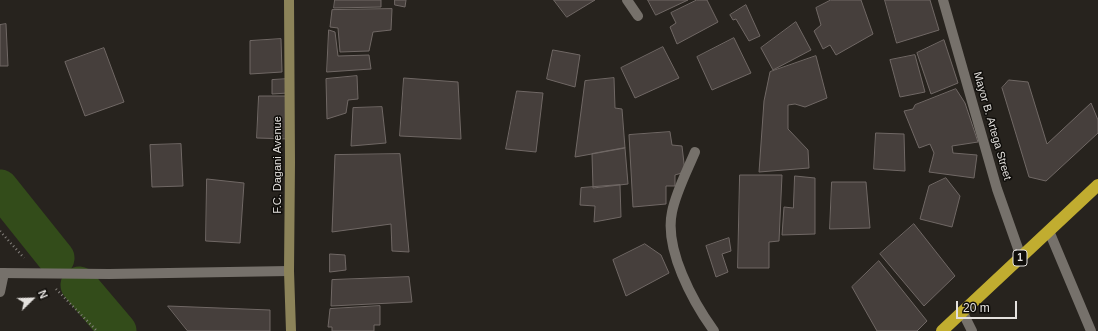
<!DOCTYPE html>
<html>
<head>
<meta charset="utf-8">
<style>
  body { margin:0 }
  #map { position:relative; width:1098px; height:331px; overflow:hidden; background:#27231e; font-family:Arial,sans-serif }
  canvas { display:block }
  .north { position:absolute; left:12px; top:279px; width:40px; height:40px; -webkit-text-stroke:3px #0f0d0a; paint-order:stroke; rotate:67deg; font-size:11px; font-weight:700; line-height:16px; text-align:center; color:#e4e1de }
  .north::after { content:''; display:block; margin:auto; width:14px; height:18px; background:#e4e1de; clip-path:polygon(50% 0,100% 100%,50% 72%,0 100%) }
  .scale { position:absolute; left:956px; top:301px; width:61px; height:18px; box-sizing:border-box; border:2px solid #e4e1de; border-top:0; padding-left:5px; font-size:12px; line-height:14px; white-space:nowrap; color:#e4e1de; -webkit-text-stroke:3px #0f0d0a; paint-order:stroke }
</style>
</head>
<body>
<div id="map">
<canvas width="1098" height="331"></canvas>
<div class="north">N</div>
<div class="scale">20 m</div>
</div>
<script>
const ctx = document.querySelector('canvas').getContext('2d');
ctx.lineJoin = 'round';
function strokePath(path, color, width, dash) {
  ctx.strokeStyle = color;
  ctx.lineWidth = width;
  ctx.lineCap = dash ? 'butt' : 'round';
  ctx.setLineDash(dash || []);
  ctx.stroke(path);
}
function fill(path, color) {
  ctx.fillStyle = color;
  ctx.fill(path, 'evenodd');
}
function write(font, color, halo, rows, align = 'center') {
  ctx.font = font + ' Arial,sans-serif';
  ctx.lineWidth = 3;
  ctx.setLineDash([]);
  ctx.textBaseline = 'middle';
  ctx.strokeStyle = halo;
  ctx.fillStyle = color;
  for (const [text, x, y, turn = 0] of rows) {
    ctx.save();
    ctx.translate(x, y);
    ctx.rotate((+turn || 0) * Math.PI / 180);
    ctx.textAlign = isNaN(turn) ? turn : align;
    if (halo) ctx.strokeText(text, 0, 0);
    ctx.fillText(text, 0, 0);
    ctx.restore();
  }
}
const river = new Path2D(`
  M0 188 56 258
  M79 285 118 331`);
const building = new Path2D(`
  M335 0H381V7L334 8Z
  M395 0H406L405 7 395 5Z
  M554 0H595L567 17Z
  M648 0H688L656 15Z
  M697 0H707L718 22 677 44 670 27 676 23 671 13Z
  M831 0H861L873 34 836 55 830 45 823 49 814 31 821 25 816 8Z
  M885 0H930L939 30 897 43Z
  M746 5 760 36 749 41 736 19 733 20 730 15Z
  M392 9 391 30 373 32 369 51 340 52 338 28 330 27 332 10Z
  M796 22 811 50 773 70 761 48Z
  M6 24 8 66H0V25Z
  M329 30 335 32 338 56 369 55 371 69 327 72Z
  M734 38 751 73 712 90 697 57Z
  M281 39 282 72 250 74V41Z
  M944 40 958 83 931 94 917 53Z
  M663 47 679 78 635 98 621 68Z
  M104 48 124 102 85 116 65 62Z
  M553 50 580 55 575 87 547 79Z
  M915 55 925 92 900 97 890 60Z
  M816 56 827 98 805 107 795 104 788 105V129L808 150 809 168 759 172 764 101 770 72Z
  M357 76 358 99 348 100 346 113 327 119 326 79Z
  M404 78 458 82 461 139 400 136Z
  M614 78 615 108 622 109 625 148 575 157 585 81Z
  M288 79V93L272 94V80Z
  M1009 80 1028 82 1047 144 1091 103 1098 120V133L1046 181 1029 177 1002 88Z
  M956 89 965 103 978 142 952 146 953 153 977 155 974 178 929 172 934 153 930 144 919 148 904 111 913 109 915 105Z
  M517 91 543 93 536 152 506 149Z
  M259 96H289L290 139 257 138Z
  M382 107 386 143 351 146 353 108Z
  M670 132 672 145 682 146 685 172 675 175V186H666V204L633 207 629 135Z
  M876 133 904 134 905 171 874 169Z
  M181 144 183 186 152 187 150 145Z
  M625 148 628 184 593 188 592 154Z
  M400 154 409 252 392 251 391 224 332 232 335 155Z
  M740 175H782L779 241 769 242V268H738Z
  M795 176 815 178V234L782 235 784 207 793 208Z
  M946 178 960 196 952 227 920 219 929 186Z
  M207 179 244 183 240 243 206 241Z
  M832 182H866L870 228 830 229Z
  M620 185 621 217 594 222 595 206 580 205 581 188Z
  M914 224 955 276 924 306 880 254Z
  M729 238 731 251 722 254 728 272 716 277 706 246Z
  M645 244 661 255 669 273 626 296 613 260Z
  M330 254 345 255 346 270 330 272Z
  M879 261 927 321 917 331H877L852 287Z
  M409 277 412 302 331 306 332 280Z
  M168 306 270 310V331H188Z
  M380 306V325H374V331H332V327H328L330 309Z`);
const path = new Path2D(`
  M0 231 24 258
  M56 289 97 331`);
const lane = new Path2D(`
  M695 152C687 171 676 192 672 212 664 249 693 302 714 331
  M1049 231 1091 331
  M0 292 4 273`);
const street = new Path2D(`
  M627 0 638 16
  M943 0 997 189 1021 257
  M0 273 109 274 289 271
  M963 313 972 331`);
const secondary = new Path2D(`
  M289 0 290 162 289 271 291 331`);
const highway = new Path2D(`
  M942 331 1098 185`);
const shields = [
  [1020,258,14]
];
const shieldNames = [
  ["1",1020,258]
];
const streetNames = [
  ["Mayor B. Artega Street",992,126,74],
  ["F.C. Dagani Avenue",278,165,-90]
];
strokePath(river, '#334c1a', 37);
fill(building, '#463f3c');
strokePath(building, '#706865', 1);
strokePath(path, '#87837f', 2.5, [1, 3]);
strokePath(lane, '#76716b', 10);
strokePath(street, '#76716b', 10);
strokePath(secondary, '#8c8359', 10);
strokePath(highway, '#c1ad30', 12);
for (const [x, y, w] of shields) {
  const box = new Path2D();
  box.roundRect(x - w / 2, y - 8, w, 16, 3);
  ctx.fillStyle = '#0f0d0a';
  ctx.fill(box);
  strokePath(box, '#e4e1de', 1);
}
write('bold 10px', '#e4e1de', null, shieldNames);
write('11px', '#e4e1de', '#0f0d0a', streetNames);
</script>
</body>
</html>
